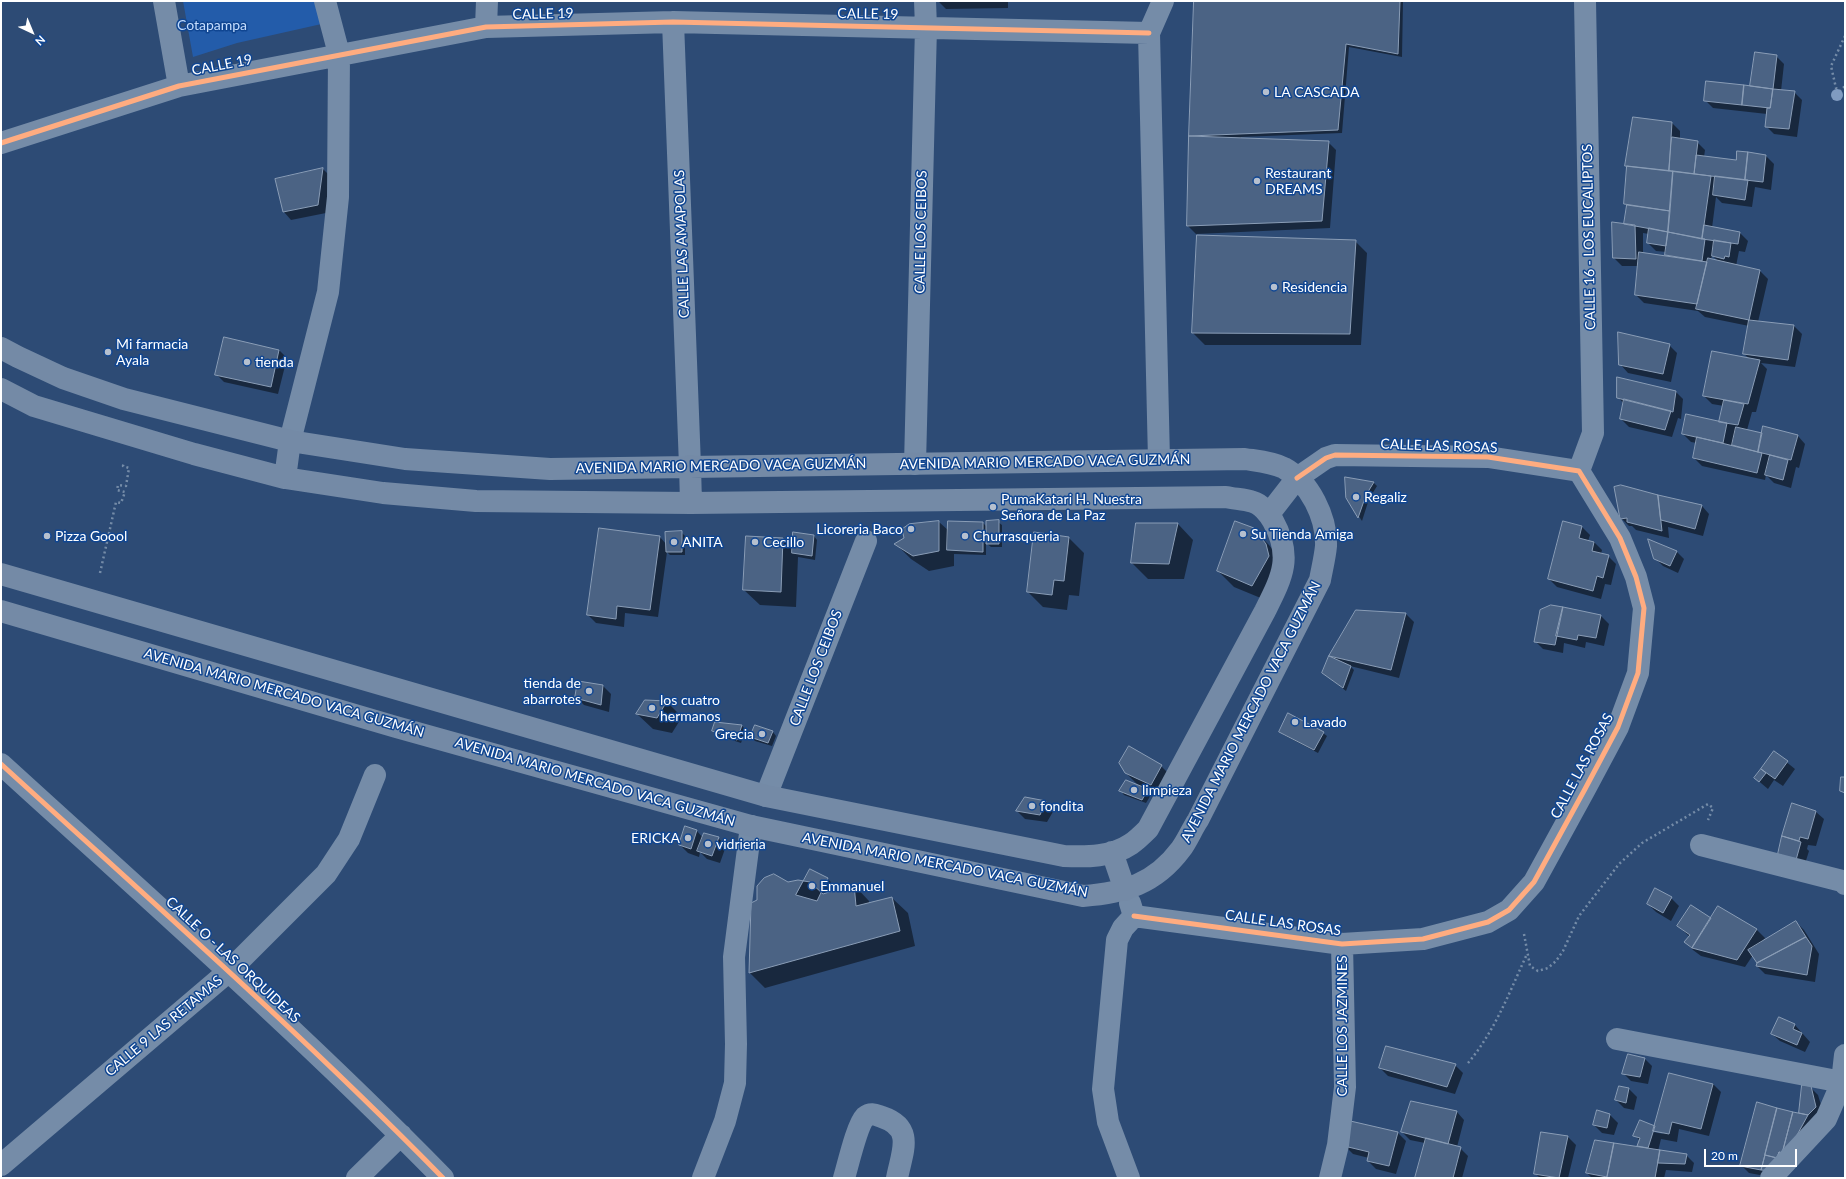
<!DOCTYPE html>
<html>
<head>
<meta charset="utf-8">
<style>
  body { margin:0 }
  #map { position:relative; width:1846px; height:1179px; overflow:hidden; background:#2d4b75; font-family:Lato,sans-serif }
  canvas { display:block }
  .frame { position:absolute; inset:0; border:2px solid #fff; pointer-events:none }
  .north { position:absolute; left:12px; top:12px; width:40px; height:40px; -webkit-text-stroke:3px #104692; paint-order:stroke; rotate:136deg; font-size:11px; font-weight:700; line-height:16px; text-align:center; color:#fff }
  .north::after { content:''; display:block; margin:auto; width:14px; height:18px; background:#fff; clip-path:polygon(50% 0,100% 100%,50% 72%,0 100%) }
  .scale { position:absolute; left:1704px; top:1149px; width:93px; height:18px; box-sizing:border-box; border:2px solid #fff; border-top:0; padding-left:5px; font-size:12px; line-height:14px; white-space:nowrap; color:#fff; -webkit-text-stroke:3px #104692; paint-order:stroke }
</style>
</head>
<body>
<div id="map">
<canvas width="1846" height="1179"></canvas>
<div class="frame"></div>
<div class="north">N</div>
<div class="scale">20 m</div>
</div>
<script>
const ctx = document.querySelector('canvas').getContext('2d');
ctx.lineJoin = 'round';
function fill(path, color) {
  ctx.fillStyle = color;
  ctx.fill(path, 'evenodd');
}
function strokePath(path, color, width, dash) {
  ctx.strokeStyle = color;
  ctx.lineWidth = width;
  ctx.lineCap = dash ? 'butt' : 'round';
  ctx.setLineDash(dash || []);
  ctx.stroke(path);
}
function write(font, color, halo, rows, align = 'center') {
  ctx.font = font + ' Lato,sans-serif';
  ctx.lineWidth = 3;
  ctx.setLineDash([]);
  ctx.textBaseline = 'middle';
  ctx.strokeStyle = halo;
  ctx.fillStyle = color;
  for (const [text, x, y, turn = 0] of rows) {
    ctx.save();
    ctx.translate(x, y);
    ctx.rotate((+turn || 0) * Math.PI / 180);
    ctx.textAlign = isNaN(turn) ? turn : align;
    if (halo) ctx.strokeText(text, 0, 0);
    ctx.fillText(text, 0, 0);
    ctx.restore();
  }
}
const green = new Path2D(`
  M183 1H318L326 23 237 43 193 57Z`);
const shadow = new Path2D(`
  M938 1H1008V8L946 9Z
  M1195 1H1403L1402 57 1349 47 1342 133 1241 137V139L1328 142 1336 150 1330 228 1196 234 1188 226 1190 136Z
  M1776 56 1784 64 1781 91 1794 92 1802 100 1797 137 1774 134 1766 126 1767 114 1713 108 1705 100 1751 87Z
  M1672 123 1680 131V139L1697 142 1705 150 1704 157 1737 161 1766 156 1774 164 1771 190 1755 187 1752 207 1722 203 1716 197 1712 228 1740 233 1748 241 1745 252 1739 251 1736 266 1760 271 1768 279 1758 322 1794 326 1802 334 1795 367 1761 363 1767 369 1756 412H1752L1747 430 1763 434 1798 436 1805 444 1799 468 1796 467 1791 488 1774 483 1766 475 1765 480 1702 466 1694 458 1697 443 1691 442 1683 434 1720 423 1724 406 1712 404 1704 396 1750 359 1744 354 1749 326 1705 317 1698 311 1644 303 1636 295 1638 266H1622L1614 258 1625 225 1628 207 1625 204 1628 168 1626 166ZM1643 233 1649 234 1648 243 1656 251 1667 252 1669 257 1643 254ZM1712 255 1719 262 1711 260Z
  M323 169 331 177 326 213 291 220 284 212 277 179Z
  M1355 241 1367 253 1361 345H1205L1193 333Z
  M1669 345 1677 353 1671 382 1628 373 1620 364Z
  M279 350 287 358 278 394 224 382 216 374Z
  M1675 391 1683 399 1681 419 1678 418 1672 437 1629 427 1621 419 1624 404 1618 397Z
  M1346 479 1374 483 1377 486 1369 499 1362 521 1347 498Z
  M1621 486 1702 506 1709 514 1703 536 1668 527 1669 538 1636 530 1632 526H1629L1621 518Z
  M939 522 949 531 983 523 987 527 998 522 1002 525V547H991L986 543V555L954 554V566L929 571 911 559 896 544 906 538 910 525Z
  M1137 524H1178L1193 540 1184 579H1148L1132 563Z
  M1582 527 1590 535 1588 541 1594 542 1602 550 1601 554 1608 556 1616 564 1611 585 1605 584 1601 599 1557 587 1549 579Z
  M1253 529 1269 545 1282 561 1268 601 1234 587 1218 571Z
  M681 532 685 536V555H670L667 552 658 617 625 613 624 627 596 623 588 615 660 537 666 544Z
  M814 536 817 540 815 560 798 557 796 607 760 605 744 590 783 539 793 550Z
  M1069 538 1084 553 1079 596 1069 595 1067 610 1043 607 1028 592Z
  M1676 551 1684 559 1678 573 1663 566 1655 558Z
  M1356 611 1406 614 1414 622 1399 678 1350 666 1354 670 1346 691 1323 673 1330 657Z
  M1601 616 1609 624 1604 646 1586 642 1585 648 1564 643 1563 653 1543 649 1535 641Z
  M579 682 603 686 611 694 609 712 584 705 576 697Z
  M645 701 667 702 682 717 672 733 653 729 637 714Z
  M716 723 742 726 746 730 741 743 717 735 713 731Z
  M1280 731 1323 733 1327 736 1318 753 1284 735Z
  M773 732 776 736 772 746 755 741 751 737Z
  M1774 752 1795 769 1783 786 1774 780 1768 789 1755 778Z
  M1161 766 1177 782 1167 800 1152 793 1146 803 1124 795 1121 791 1140 787 1126 773Z
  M1026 798 1046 802 1054 810 1047 822 1025 819 1017 811Z
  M1793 805 1816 812 1824 819 1816 846 1808 845 1807 849 1809 851 1804 867 1779 854Z
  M697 831 703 838H718L726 846 720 863 707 859 700 852 699 857 688 853 680 845Z
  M827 879 831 882 825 894 854 885 869 901V904L892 898 908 913 915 946 765 988 750 973 752 904 788 883Z
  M1671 898 1679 906 1671 921 1656 912 1648 904Z
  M1719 907 1757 930 1765 938 1761 943 1796 922 1804 930 1819 954 1815 982 1765 974 1757 966 1758 963 1753 955 1745 967 1701 956 1693 950 1685 942 1690 937 1678 926 1712 919Z
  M1795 1025 1810 1042 1805 1052 1780 1041 1772 1034Z
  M1644 1058 1652 1066 1648 1084 1631 1081 1623 1073Z
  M1455 1065 1463 1073 1455 1094 1388 1076 1380 1068Z
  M1670 1074 1713 1084 1721 1092 1709 1136 1679 1129 1677 1142 1661 1139 1658 1151 1686 1155 1694 1163 1692 1172 1666 1170 1664 1178H1592L1587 1173 1595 1142 1638 1147 1640 1141 1635 1135 1640 1121 1656 1127ZM1649 1129 1660 1132 1664 1134 1648 1131Z
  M1803 1086 1810 1087 1818 1095 1824 1115 1776 1178 1749 1173 1741 1165 1758 1103 1800 1115Z
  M1629 1089 1637 1097 1634 1110 1624 1108 1616 1100Z
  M1457 1112 1464 1120 1457 1147 1460 1148 1468 1156 1462 1178H1416L1425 1143 1410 1140 1402 1132Z
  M1610 1115 1618 1123 1614 1135 1602 1133 1594 1125Z
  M1398 1133 1406 1141 1396 1174 1376 1169 1368 1161 1369 1158 1353 1154 1345 1146Z
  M1542 1134 1568 1137 1576 1145 1568 1178H1540L1535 1173Z`);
const building = new Path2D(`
  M1194 1H1400L1398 54 1346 44 1338 130 1189 136Z
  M1755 52 1777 55 1773 89 1750 86Z
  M1706 81 1744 85 1742 105 1704 101Z
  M1744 85 1773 89 1770 108 1742 105Z
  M1773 89 1795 91 1789 129 1765 127 1767 108H1770Z
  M1633 117 1672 122 1669 171 1625 166Z
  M1189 136 1329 141 1322 221 1187 226Z
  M1672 137 1698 141 1694 174 1669 171Z
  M1737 151 1748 152 1745 180 1694 174 1696 155 1736 160Z
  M1748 152 1766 155 1763 182 1745 180Z
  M1627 166 1673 171 1670 211 1624 204Z
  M323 168 318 205 283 212 275 179Z
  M1673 171 1711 176 1702 239 1668 232Z
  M1715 176 1748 180 1745 200 1713 195Z
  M1627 205 1670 211 1668 232 1624 224Z
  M1612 222 1635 225 1636 259 1613 258Z
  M1704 225 1740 232 1738 244 1702 239Z
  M1649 228 1668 232 1666 246 1647 243Z
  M1668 232 1705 239 1702 261 1665 255Z
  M1197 235 1356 240 1350 334 1192 333Z
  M1714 240 1731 243 1729 257 1725 256 1724 259 1712 256Z
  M1639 252 1707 262 1697 304 1635 295Z
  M1708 258 1760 270 1749 320 1696 309Z
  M1749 320 1794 325 1788 360 1743 354Z
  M1618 332 1670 344 1663 374 1619 365Z
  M224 337 279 350 271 387 215 375Z
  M1712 351 1760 360 1748 404 1703 396Z
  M1617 377 1676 391 1673 412 1617 398Z
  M1624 399 1671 411 1665 430 1620 419Z
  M1724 400 1744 404 1738 425 1719 422Z
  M1686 414 1727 423 1723 443 1682 434Z
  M1763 426 1798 435 1791 460 1758 452Z
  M1736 427 1762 433 1758 452 1732 445Z
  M1697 437 1762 453 1757 473 1693 458Z
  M1770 455 1788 460 1783 480 1765 475Z
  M1345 477 1374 482 1366 495 1358 518 1346 498Z
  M1621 485 1658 495 1662 531 1627 522V518L1620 519 1614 487Z
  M1658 495 1702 505 1695 529 1661 520Z
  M999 520V544H986V521Z
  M939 521V551L913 556 894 544 904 538 902 529 909 524Z
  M948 521 983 522V552L947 550Z
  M1235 521 1254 528 1266 544 1269 556 1252 586 1217 571Z
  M1563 521 1582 526 1579 538 1594 542 1592 551 1609 555 1603 578 1597 576 1593 591 1548 579Z
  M1136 523H1178L1169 564 1131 563Z
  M599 528 660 536 650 610 617 606 616 619 587 615Z
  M682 531V552H666L665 532Z
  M793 532 814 535 812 556 792 553Z
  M1034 532 1069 537 1064 581 1054 580 1052 595 1027 592Z
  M746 536 783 538 781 592 743 590Z
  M1648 539 1677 551 1670 566 1654 559Z
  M1551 605 1563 607 1555 645 1534 642 1540 610Z
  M1563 607 1601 615 1596 638 1578 635 1577 640 1556 636Z
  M1356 610 1406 613 1391 670 1329 656Z
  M1329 656 1351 666 1343 688 1322 673Z
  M578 681 603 685 601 705 575 698Z
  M645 700 667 701 657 718 636 714Z
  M1288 713 1324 732 1314 750 1279 732Z
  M715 722 742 725 737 740 712 731Z
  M755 725 773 731 768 743 750 737Z
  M1129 746 1162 765 1151 785 1125 773 1119 763Z
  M1774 751 1788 761 1775 779 1761 769Z
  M1761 769 1766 773 1759 782 1754 778Z
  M1841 777H1845V793L1840 791Z
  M1126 780 1148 789 1142 800 1119 791Z
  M1025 797 1046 801 1040 815 1016 811Z
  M1792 803 1816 811 1808 839 1800 837 1799 841 1782 836Z
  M685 826 697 830 691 849 679 845Z
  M704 833 719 837 712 856 697 851Z
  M1782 836 1801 842 1796 860 1778 854Z
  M810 869 828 878 817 901 796 895Z
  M774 874 788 882 798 880 810 882 823 894 854 884 856 906 892 897 900 931 749 973 751 903 757 900V886L764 878Z
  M1655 888 1672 897 1663 913 1647 904Z
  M1691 905 1711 918 1692 948 1684 942 1690 935 1677 926Z
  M1718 906 1757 929 1737 960 1692 948Z
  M1796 921 1806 937 1757 963 1748 950Z
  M1806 937 1812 946 1807 975 1756 966 1757 963Z
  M1779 1017 1795 1024 1793 1029 1802 1033 1797 1045 1771 1034Z
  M1386 1046 1456 1064 1447 1087 1379 1068Z
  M1628 1054 1645 1058 1640 1077 1622 1074Z
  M1669 1073 1713 1084 1701 1129 1672 1122 1669 1134 1653 1131Z
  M1802 1085 1811 1086 1816 1107 1808 1115 1799 1113Z
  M1619 1086 1629 1088 1626 1103 1615 1100Z
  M1411 1101 1457 1111 1448 1144 1401 1132Z
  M1757 1102 1777 1108 1761 1170 1740 1166Z
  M1777 1108 1793 1112 1782 1153 1779 1152 1777 1158 1765 1155Z
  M1597 1110 1610 1114 1607 1128 1593 1125Z
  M1793 1112 1808 1115 1780 1166 1772 1171 1761 1170 1765 1155 1777 1158 1779 1152 1782 1153Z
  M1346 1120 1398 1132 1389 1166 1367 1161 1369 1152 1344 1146Z
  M1640 1120 1655 1126 1648 1148 1637 1146 1640 1138 1633 1136Z
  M1541 1132 1568 1136 1559 1178 1534 1174Z
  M1426 1138 1461 1147 1453 1178H1415Z
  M1595 1140 1614 1143 1607 1177 1586 1173Z
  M1614 1143 1660 1150 1655 1178H1607Z
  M1660 1150 1687 1154 1685 1164 1658 1163Z`);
const path = new Path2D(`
  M1845 36 1831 66 1836 88 1840 91 1845 86
  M100 573 116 502 121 503 125 492 117 490 118 485 126 486 129 468 123 466 124 462
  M1524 934 1530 966 1538 971 1548 968 1556 961 1563 951 1579 916 1619 864 1642 843 1708 804 1713 808 1708 820
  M1468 1063C1495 1031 1510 991 1527 954`);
const minor = new Path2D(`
  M164 1 179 86
  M673 22 690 466
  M486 27 487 1
  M1 143 179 86 486 27 673 22 1149 33
  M290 441 328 292 338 197 339 54 325 1
  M1159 460 1149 33 1163 1
  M915 464 926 27 925 1
  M1579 471 1593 433 1585 1
  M1 764C150 900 302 1034 443 1178
  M766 796 866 541
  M1701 845 1842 881 1845 884
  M1134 916 1342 944 1423 939 1488 922 1509 910 1534 882 1585 789 1618 727 1638 673 1644 608 1636 577 1620 538 1579 471 1488 457 1335 455 1326 458 1297 478
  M1617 1039 1842 1082
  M1 1165 229 971 326 874 349 839 375 775
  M357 1178 401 1135
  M703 1178 725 1121 735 1083 736 1044 734 957 751 826
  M844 1178C848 1165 857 1125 865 1117 871 1112 876 1115 882 1117 915 1128 902 1152 897 1178
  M1129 1178 1108 1122 1103 1089 1117 940 1123 928 1134 916 1130 903
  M1330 1178 1338 1145 1345 1087 1342 944
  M1771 1178 1826 1119 1842 1082 1845 1055`);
const primary = new Path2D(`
  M1 348 18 357 63 378 124 399 290 441 405 459 550 469 1245 459C1258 461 1272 462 1284 468 1310 482 1327 518 1326 546 1325 557 1322 569 1320 580L1198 820C1192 829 1187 841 1181 849 1155 884 1124 893 1083 896L751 826 396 727 1 611
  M1 389 34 406 194 454 285 478 383 493 476 501 691 503 1226 497C1235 499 1245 499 1253 502 1261 504 1269 514 1273 521 1293 557 1282 577 1265 611L1148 829C1143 834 1137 840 1131 844 1112 857 1087 857 1064 856L766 796 1 574
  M690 466 691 503
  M285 478 290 441
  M1269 514 1297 478
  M1112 852 1125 890`);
const cycleway = new Path2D(`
  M1 143 179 86 486 27 673 22 1149 33
  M1 764C150 900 302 1034 443 1178
  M1134 916 1342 944 1423 939 1488 922 1509 910 1534 882 1585 789 1618 727 1638 673 1644 608 1636 577 1620 538 1579 471 1488 457 1335 455 1326 458 1297 478`);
const trees = [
  [1837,95]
];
const markers = [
  [1266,92,4,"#b6c0cf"],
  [1257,181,4,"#b6c0cf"],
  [1274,287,4,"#b6c0cf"],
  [108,352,4,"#b6c0cf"],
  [247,362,4,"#b6c0cf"],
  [1356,497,4,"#b6c0cf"],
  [993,507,4,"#b6c0cf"],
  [911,529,4,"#b6c0cf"],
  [1243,534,4,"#b6c0cf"],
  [47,536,4,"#b6c0cf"],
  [965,536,4,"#b6c0cf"],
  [674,542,4,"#b6c0cf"],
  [755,542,4,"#b6c0cf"],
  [589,691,4,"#b6c0cf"],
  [652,708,4,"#b6c0cf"],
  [1295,722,4,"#b6c0cf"],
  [762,734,4,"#b6c0cf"],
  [1134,790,4,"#b6c0cf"],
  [1032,806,4,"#b6c0cf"],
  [688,838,4,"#b6c0cf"],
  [708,844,4,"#b6c0cf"],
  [812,886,4,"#b6c0cf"]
];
const streetNames = [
  ["CALLE 19",543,14,-1],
  ["CALLE 19",868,14,1],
  ["CALLE 19",222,65,-11],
  ["CALLE LOS CEIBOS",921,232,-89],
  ["CALLE 16 - LOS EUCALIPTOS",1589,237,-91],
  ["CALLE LAS AMAPOLAS",682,244,-92],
  ["CALLE LAS ROSAS",1439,446,2],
  ["AVENIDA MARIO MERCADO VACA GUZMÁN",1045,462,-1],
  ["AVENIDA MARIO MERCADO VACA GUZMÁN",721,466,-1],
  ["CALLE LOS CEIBOS",816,668,-69],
  ["AVENIDA MARIO MERCADO VACA GUZMÁN",284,693,16],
  ["AVENIDA MARIO MERCADO VACA GUZMÁN",1251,712,-63],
  ["CALLE LAS ROSAS",1582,766,-62],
  ["AVENIDA MARIO MERCADO VACA GUZMÁN",595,782,16],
  ["AVENIDA MARIO MERCADO VACA GUZMÁN",945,865,11],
  ["CALLE LAS ROSAS",1283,923,8],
  ["CALLE O - LAS ORQUIDEAS",233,960,43],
  ["CALLE 9 LAS RETAMAS",164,1026,-40],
  ["CALLE LOS JAZMINES",1342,1026,-90]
];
const parkNames = [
  ["Cotapampa",212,25]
];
const poiNames = [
  ["LA CASCADA",1274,92],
  ["Restaurant",1265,173],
  ["DREAMS",1265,189],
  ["Residencia",1282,287],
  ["Mi farmacia",116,344],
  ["Ayala",116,360],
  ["tienda",255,362],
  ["Regaliz",1364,497],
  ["PumaKatari H. Nuestra",1001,499],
  ["Señora de La Paz",1001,515],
  ["Licoreria Baco",903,529,"right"],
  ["Su Tienda Amiga",1251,534],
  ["Pizza Goool",55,536],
  ["Churrasqueria",973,536],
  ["ANITA",682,542],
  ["Cecillo",763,542],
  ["tienda de",581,683,"right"],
  ["abarrotes",581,699,"right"],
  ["los cuatro",660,700],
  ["hermanos",660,716],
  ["Lavado",1303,722],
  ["Grecia",754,734,"right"],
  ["limpieza",1142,790],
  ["fondita",1040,806],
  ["ERICKA",680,838,"right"],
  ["vidrieria",716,844],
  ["Emmanuel",820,886]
];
fill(green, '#235caa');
fill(shadow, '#0007');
fill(building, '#4b6384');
strokePath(building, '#8a9db6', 1);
strokePath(path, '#758ca8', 2.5, [2, 3]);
strokePath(minor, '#758ca8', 22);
strokePath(primary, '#748aa6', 22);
strokePath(cycleway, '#ffac80', 5);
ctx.fillStyle = '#809bc0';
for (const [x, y] of trees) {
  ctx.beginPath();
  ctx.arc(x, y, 6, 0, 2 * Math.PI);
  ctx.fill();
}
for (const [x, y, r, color] of markers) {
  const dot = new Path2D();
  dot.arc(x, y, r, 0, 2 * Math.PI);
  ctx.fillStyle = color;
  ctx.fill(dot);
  strokePath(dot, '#104692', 1.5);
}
write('14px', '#fff', '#104692', streetNames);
write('14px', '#c4ddfe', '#104692', parkNames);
write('14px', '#fff', '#104692', poiNames, 'left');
</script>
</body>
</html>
